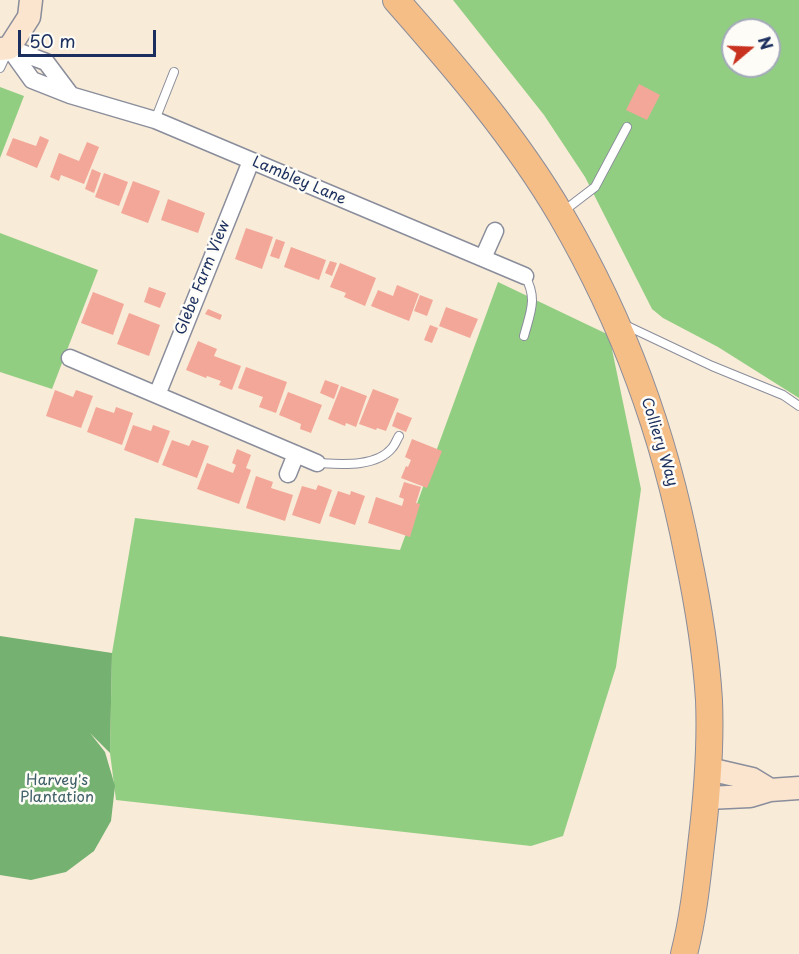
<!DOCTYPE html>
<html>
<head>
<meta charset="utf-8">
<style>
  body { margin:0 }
  #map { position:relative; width:799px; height:954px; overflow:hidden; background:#f8ebd8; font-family:"Playpen Sans",sans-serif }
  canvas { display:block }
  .north { position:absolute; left:721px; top:18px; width:60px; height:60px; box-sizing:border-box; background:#fdfcf7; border:2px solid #a3aaba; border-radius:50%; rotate:71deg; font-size:16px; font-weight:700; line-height:24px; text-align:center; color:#1b2f5e }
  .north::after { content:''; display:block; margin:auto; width:21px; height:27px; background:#c8321e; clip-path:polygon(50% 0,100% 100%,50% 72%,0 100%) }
  .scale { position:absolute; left:18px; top:30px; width:138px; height:27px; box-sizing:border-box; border:3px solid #1b2f5e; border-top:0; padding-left:8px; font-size:18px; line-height:21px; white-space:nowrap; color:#1b2f5e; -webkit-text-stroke:4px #fdfcf7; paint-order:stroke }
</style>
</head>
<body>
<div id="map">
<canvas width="799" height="954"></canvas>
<div class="north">N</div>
<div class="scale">50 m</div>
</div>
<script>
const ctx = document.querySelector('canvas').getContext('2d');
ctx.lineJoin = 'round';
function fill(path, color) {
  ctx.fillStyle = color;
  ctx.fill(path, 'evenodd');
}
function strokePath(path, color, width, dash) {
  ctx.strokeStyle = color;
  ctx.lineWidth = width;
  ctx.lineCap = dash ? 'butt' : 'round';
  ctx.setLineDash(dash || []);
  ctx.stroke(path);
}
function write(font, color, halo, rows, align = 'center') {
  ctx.font = font + ' "Playpen Sans",sans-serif';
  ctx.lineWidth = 5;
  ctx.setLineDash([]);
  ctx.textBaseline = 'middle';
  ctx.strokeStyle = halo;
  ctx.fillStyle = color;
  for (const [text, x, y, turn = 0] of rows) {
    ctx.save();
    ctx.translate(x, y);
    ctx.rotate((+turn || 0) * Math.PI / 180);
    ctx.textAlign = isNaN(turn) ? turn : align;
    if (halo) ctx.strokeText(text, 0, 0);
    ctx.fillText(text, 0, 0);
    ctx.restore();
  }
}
const green = new Path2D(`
  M453 0H799V398L718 347 663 318 652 309 585 177 544 115ZM733 30H769V66H733Z
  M0 87 24 96 0 158Z
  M0 233 98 270 52 389 0 372Z
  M498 282 609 335 641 489 616 667 563 836 531 846 116 800 110 753 112 653 135 518 400 550Z`);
const forest = new Path2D(`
  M0 636 112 653 110 753 90 733 105 752 115 786 111 821 94 851 66 872 31 880 0 875Z`);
const building = new Path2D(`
  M639 84 660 95 647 120 626 110Z
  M40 136 49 140 37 168 6 155 13 138 36 146Z
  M87 142 99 147 84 184 61 175 59 181 50 177 59 153 79 161Z
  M92 169 101 173 94 193 85 189Z
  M104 173 128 182 119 206 95 197Z
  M133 181 160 191 148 223 121 213Z
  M168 199 205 213 198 233 161 220Z
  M246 228 273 237 262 269 235 259Z
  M276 239 285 242 279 259 270 256Z
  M291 247 326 260 319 280 284 267Z
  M330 261 337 263 332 276 325 273Z
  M340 263 376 278 365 306 344 297 346 293 330 287Z
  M397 285 419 294 409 321 371 306 378 290 393 296Z
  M149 287 166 293 160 308 144 302Z
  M93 292 124 304 113 335 81 323Z
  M420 295 433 300 427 316 414 311Z
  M446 307 478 319 470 338 439 326Z
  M208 309 222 315 220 320 205 314Z
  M129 313 160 325 149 356 117 344Z
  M430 325 438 328 432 343 424 340Z
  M198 341 217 349 214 356 241 366 232 390 219 385 221 381 207 376 206 378 186 370Z
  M246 367 287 382 276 413 259 407 263 397 238 388Z
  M325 380 339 385 334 399 320 393Z
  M341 386 367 396 356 427 346 423 345 426 328 419Z
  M373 389 399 399 386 431 377 428 376 430 359 424Z
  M55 390 73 397 76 390 93 396 81 428 46 416Z
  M288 392 322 405 311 433 300 429 301 424 279 415Z
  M96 407 114 413 116 407 133 413 122 445 87 432Z
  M397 412 412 418 406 432 392 426Z
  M133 425 151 431 153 425 170 431 158 463 124 450Z
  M412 439 442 451 427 488 401 478 406 466 408 467 411 460 405 457Z
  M172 440 189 446 192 440 209 446 197 478 162 465Z
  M237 449 251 455 246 468 251 470 239 504 197 489 207 463 233 473 236 465 232 463Z
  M256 476 273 482 271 488 293 495 285 521 246 508Z
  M404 482 421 487 416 503 420 504 410 537 368 523 376 497 402 506 404 499 399 497Z
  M318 485 332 490 320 524 292 515 302 486 316 490Z
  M338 491 350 495 351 491 365 496 355 525 329 516Z`);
const lane = new Path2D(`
  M0 68 8 51
  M155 120 174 72
  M561 213 595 187 627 127
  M623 324 712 366 783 395 799 406
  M524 336C530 313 538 299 525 276
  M317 463C339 464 376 468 392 448 395 445 397 439 399 436`);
const street = new Path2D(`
  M9 48 32 80 70 95 155 120 525 276
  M9 48 46 62 70 94
  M251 161 157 395 317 463
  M483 258 495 231
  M70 358 157 395
  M288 474 296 454`);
const secondary = new Path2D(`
  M0 49 9 48 29 17 31 0
  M709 769 752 779 770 790
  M707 798 750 796 770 790 799 788`);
const primary = new Path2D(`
  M396 0C455 67 516 138 561 215 624 323 664 433 688 556 698 604 706 651 709 700 711 749 707 797 701 846 697 882 693 919 684 954`);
const streetNames = [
  ["Lambley Lane",299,181,23],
  ["Glebe Farm View",203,278,-68],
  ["Colliery Way",659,442,73]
];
const parkNames = [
  ["Harvey's",57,781],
  ["Plantation",57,798]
];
fill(green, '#92ce82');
fill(forest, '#75b170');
fill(building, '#f3a799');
strokePath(lane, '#8a8d9b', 10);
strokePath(street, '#8a8d9b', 19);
strokePath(secondary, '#8a8d9b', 25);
strokePath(primary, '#8a8d9b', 28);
strokePath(lane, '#fff', 8);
strokePath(street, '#fff', 16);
strokePath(secondary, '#fbe5cf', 22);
strokePath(primary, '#f6be87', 26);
write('15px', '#1b2f5e', '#fdfcf7', streetNames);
write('15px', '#3f5f69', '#fdfcf7', parkNames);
</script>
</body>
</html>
